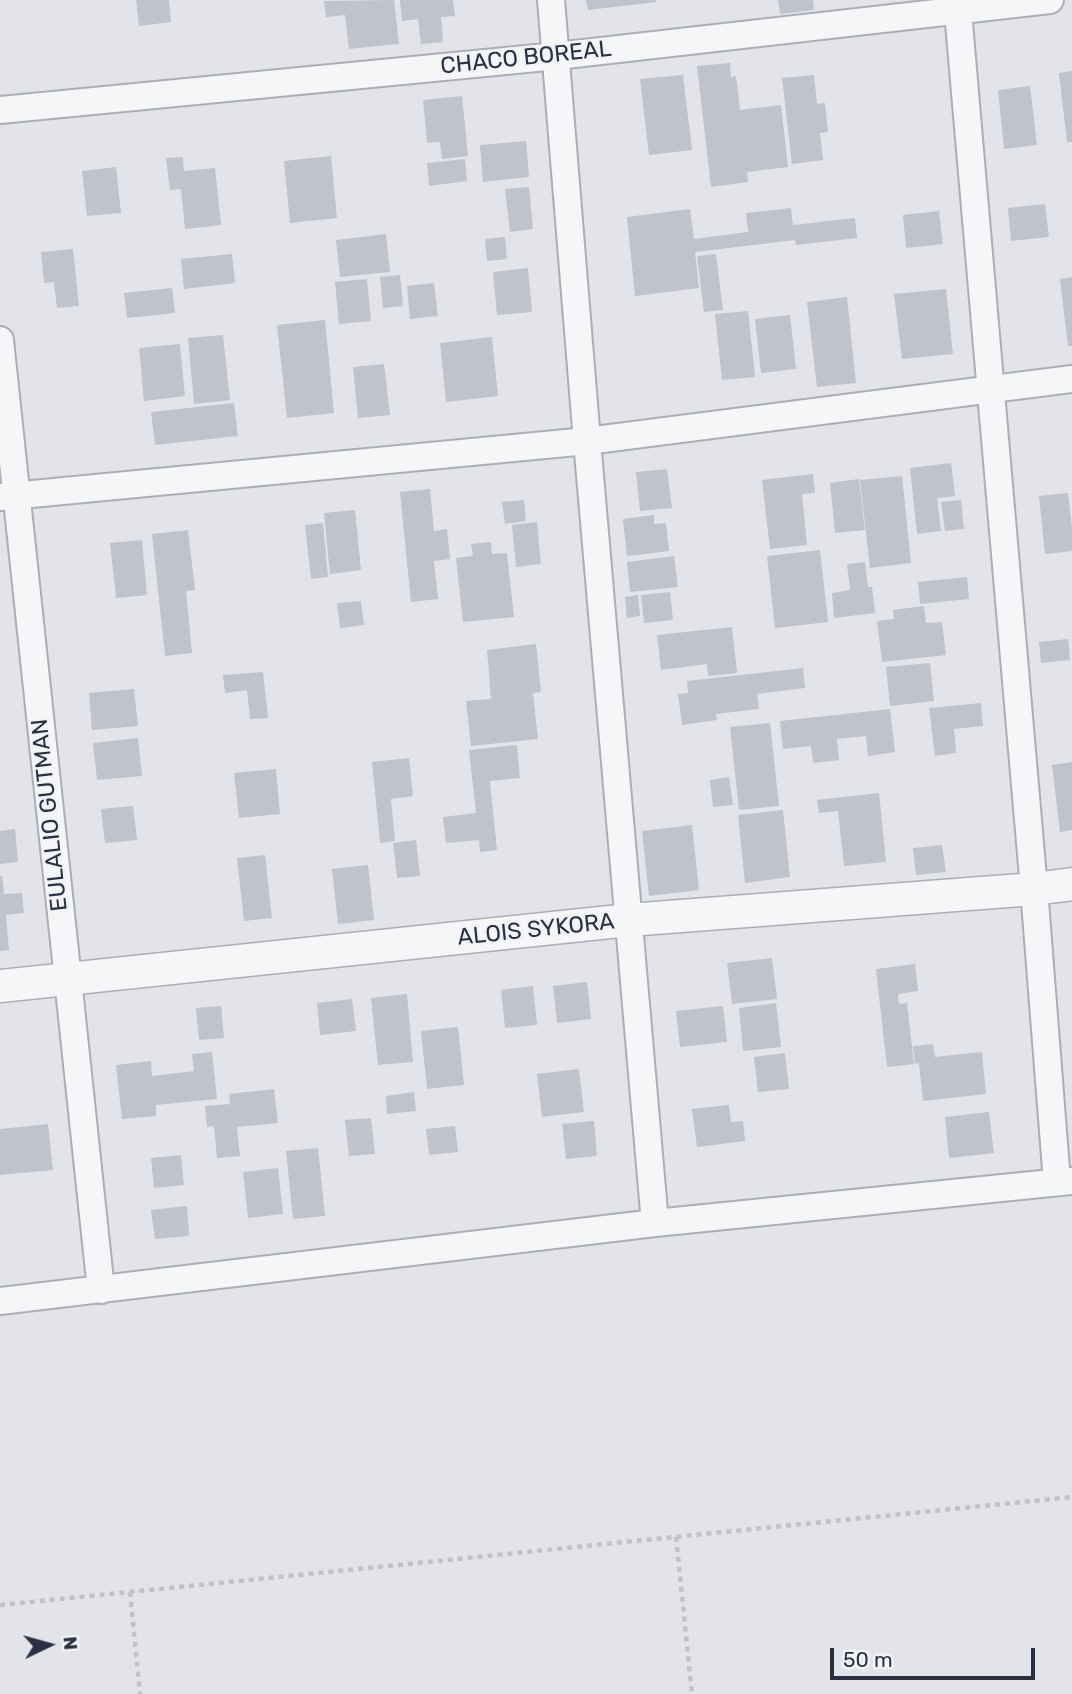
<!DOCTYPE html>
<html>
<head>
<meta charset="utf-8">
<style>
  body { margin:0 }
  #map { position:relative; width:1072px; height:1694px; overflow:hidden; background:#e2e4ea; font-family:Rubik,sans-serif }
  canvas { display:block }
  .north { position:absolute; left:14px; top:1610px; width:70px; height:70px; -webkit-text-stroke:5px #f2f3f7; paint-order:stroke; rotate:85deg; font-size:19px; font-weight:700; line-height:28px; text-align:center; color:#2b2f41 }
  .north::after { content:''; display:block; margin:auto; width:24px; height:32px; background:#2b2f41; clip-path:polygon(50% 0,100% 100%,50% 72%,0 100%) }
  .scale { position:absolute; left:830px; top:1648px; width:205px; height:32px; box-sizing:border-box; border:4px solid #2b2f41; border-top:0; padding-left:9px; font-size:21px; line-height:24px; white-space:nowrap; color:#2b2f41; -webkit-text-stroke:5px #f2f3f7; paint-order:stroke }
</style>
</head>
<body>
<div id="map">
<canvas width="1072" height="1694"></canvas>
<div class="north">N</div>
<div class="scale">50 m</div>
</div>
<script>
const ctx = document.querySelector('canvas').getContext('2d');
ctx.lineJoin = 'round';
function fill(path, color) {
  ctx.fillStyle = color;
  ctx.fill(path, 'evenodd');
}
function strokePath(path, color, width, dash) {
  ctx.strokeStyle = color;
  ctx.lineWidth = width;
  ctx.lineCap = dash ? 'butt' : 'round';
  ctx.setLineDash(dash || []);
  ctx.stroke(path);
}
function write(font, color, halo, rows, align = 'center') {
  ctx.font = font + ' Rubik,sans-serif';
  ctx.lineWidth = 5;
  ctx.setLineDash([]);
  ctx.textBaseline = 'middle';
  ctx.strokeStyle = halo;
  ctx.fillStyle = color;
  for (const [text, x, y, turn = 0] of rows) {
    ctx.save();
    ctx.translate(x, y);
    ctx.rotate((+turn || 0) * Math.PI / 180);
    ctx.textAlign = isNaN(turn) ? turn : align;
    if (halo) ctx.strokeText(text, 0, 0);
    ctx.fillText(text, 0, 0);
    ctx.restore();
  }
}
const building = new Path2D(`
  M136 0H169L171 22 139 26Z
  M394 0 399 44 349 49 345 15 326 17 324 1Z
  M400 0H453L455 16 441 17 443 42 421 44 418 19 402 21Z
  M586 0H656V2L588 10Z
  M778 0H813L814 10 780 14Z
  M730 63 731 77 736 76 740 110 781 105 788 167 747 172 748 182 711 187 697 66Z
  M1072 71V142H1067L1059 73Z
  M683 75 692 150 649 155 640 79Z
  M814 75 817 104 825 103 828 132 820 133 823 160 792 164 782 78Z
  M1030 86 1037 145 1004 149 998 90Z
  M462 96 468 156 442 159 440 142 427 143 423 100Z
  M526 141 529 177 483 182 480 145Z
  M331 156 337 218 290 223 284 161Z
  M183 157 184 171 215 168 221 225 185 229 181 189 170 190 166 158Z
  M465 159 467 181 429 186 427 163Z
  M116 167 121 213 87 216 82 171Z
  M529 187 533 229 510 232 505 189Z
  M1045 204 1049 237 1011 241 1008 208Z
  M791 208 793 225 855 218 857 238 796 245 795 240 695 252 699 288 635 296 627 217 690 209 694 239 748 232 746 213Z
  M939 211 943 244 906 248 903 215Z
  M386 234 390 272 340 277 336 240Z
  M505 237 507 259 487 261 485 239Z
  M73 249 79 306 57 308 54 282 44 283 41 252Z
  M232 254 235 283 184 289 181 259Z
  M716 254 723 310 704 312 697 256Z
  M528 268 532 312 497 315 493 272Z
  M400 275 403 306 383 308 380 277Z
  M1072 277V346H1068L1060 279Z
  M367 279 371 321 339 324 335 282Z
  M434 283 438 316 410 319 407 286Z
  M172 288 175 313 127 318 124 293Z
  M946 289 953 354 902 359 894 294Z
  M847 297 856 383 817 387 807 302Z
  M748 311 755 377 722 380 715 314Z
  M790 315 796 369 761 373 755 319Z
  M325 320 334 413 287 418 277 325Z
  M223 335 230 400 194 404 188 338Z
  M492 337 498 396 446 402 440 343Z
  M180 344 185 396 144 401 139 348Z
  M384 364 390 415 358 418 353 367Z
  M234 403 238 436 155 445 151 412Z
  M951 463 955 496 937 498 941 531 917 534 910 468Z
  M667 469 672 508 640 511 636 472Z
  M813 474 815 493 802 494 807 545 770 549 762 480Z
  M902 476 911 563 870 568 860 480Z
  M859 479 865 530 835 533 830 483Z
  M430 489 434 531 447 529 450 559 434 561 438 599 411 602 400 492Z
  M1068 493 1072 528V551L1045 554 1039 496Z
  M524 500 526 521 505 524 502 502Z
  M961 500 964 529 945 531 941 502Z
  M355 510 361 570 330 574 324 513Z
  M654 515V524L666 523 669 551 627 556 623 519Z
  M537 522 541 564 516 567 512 525Z
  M323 523 328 577 311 579 305 525Z
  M188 530 195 590 186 591 192 653 165 656 152 534Z
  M142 540 147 595 116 598 110 543Z
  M491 542 492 554 507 553 514 617 463 622 456 558 473 556 471 544Z
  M820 550 828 622 775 628 767 556Z
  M674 556 678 587 630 592 627 562Z
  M865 562 868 587H872L875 613 834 618 832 593 850 590 847 564Z
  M967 577 969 599 920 604 918 582Z
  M670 592 673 620 644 623 641 595Z
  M638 595 640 616 627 618 625 597Z
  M361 601 364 625 340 628 337 603Z
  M924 606 926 623 942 622 946 655 882 662 877 621 894 619 893 610Z
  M732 627 737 673 708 676 707 664 661 670 657 635Z
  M1068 639 1070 660 1041 663 1039 642Z
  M536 644 541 692 533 693 538 739 471 746 466 701 491 699 487 650Z
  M930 663 934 701 890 706 886 667Z
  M803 668 805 688 757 694 759 709 716 714 717 720 682 725 678 694 688 693 687 681Z
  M263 672 268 718 250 719 247 690 225 693 223 675Z
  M134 689 138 726 92 730 89 693Z
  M981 703 983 726 954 729 956 753 935 756 929 708Z
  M890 709 895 752 868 756 866 736 837 739 839 760 813 763 811 746 783 749 780 721Z
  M770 723 779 806 739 810 730 727Z
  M138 738 142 776 97 780 93 743Z
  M517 745 520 778 490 781 497 850 480 852 479 840 446 843 443 817 476 813 469 750Z
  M409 758 413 796 391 799 395 841 380 843 372 762Z
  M1072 762V830L1060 832 1052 765Z
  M276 769 280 814 239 818 234 773Z
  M729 777 733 805 713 807 710 780Z
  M879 793 886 862 844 866 838 811 819 813 817 800Z
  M133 806 137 840 105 843 101 809Z
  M783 810 790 877 745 883 738 815Z
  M692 825 699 890 649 896 642 831Z
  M15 829 18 862 0 864V831Z
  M416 840 420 876 397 878 393 843Z
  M942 845 946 872 916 875 913 848Z
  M265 855 272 918 244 921 237 858Z
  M368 865 374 920 338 924 332 869Z
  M0 876H2L4 894 22 893 24 913 6 915 9 950 0 951Z
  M772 958 777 999 732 1004 727 963Z
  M915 964 918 991 898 994 899 1004 907 1003 914 1064 887 1067 876 969Z
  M587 982 591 1019 557 1023 553 986Z
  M533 986 537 1025 505 1028 501 990Z
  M407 994 413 1062 378 1065 371 998Z
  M352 999 356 1031 320 1035 317 1003Z
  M776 1003 781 1047 743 1051 739 1008Z
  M221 1006 224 1038 199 1040 196 1008Z
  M723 1006 727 1042 680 1047 676 1011Z
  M458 1027 464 1085 427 1089 421 1031Z
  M933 1044 935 1057 982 1052 986 1094 923 1101 919 1063 915 1064 913 1046Z
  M212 1052 217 1099 156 1105V1116L122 1119 116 1065 151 1061 152 1076 194 1071 192 1054Z
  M785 1053 789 1089 758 1092 754 1057Z
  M579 1069 584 1112 542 1117 537 1074Z
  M274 1089 278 1123 237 1127 240 1156 217 1158 214 1126 207 1127 205 1106 230 1104 229 1094Z
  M414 1092 416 1111 387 1114 386 1096Z
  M729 1105 731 1122 743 1121 745 1141 697 1147 692 1109Z
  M989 1112 994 1153 949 1158 945 1117Z
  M371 1118 375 1154 349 1156 345 1120Z
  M594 1121 597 1156 566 1159 562 1124Z
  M48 1124 53 1170 0 1175V1129Z
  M455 1126 458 1152 429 1155 426 1129Z
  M318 1148 325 1216 293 1219 286 1151Z
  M181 1155 184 1185 154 1188 151 1158Z
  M278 1168 283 1214 248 1218 243 1172Z
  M187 1206 189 1236 155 1239 151 1210Z`);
const path = new Path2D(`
  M676 1537 692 1694
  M130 1592 140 1694
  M0 1605 1072 1497`);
const minor = new Path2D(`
  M551 0 587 441 655 1223
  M957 0 1034 889 1057 1182
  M0 110 557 56 1050 0
  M0 340 101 1290
  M0 497 587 441 1072 379
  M0 1301 655 1223 1072 1181`);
const tertiary = new Path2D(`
  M0 986 629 920 1034 889 1072 884`);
const streetNames = [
  ["CHACO BOREAL",526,58,-6],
  ["EULALIO GUTMAN",50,815,-96],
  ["ALOIS SYKORA",536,930,-6]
];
fill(building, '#c0c2cd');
strokePath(minor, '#abaeb7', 30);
strokePath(tertiary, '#abaeb7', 35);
strokePath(path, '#c0c2c8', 4.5, [5, 5]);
strokePath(minor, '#f5f6f8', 26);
strokePath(tertiary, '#f5f6f8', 32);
write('23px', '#2b2f41', '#f2f3f7', streetNames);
</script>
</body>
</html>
